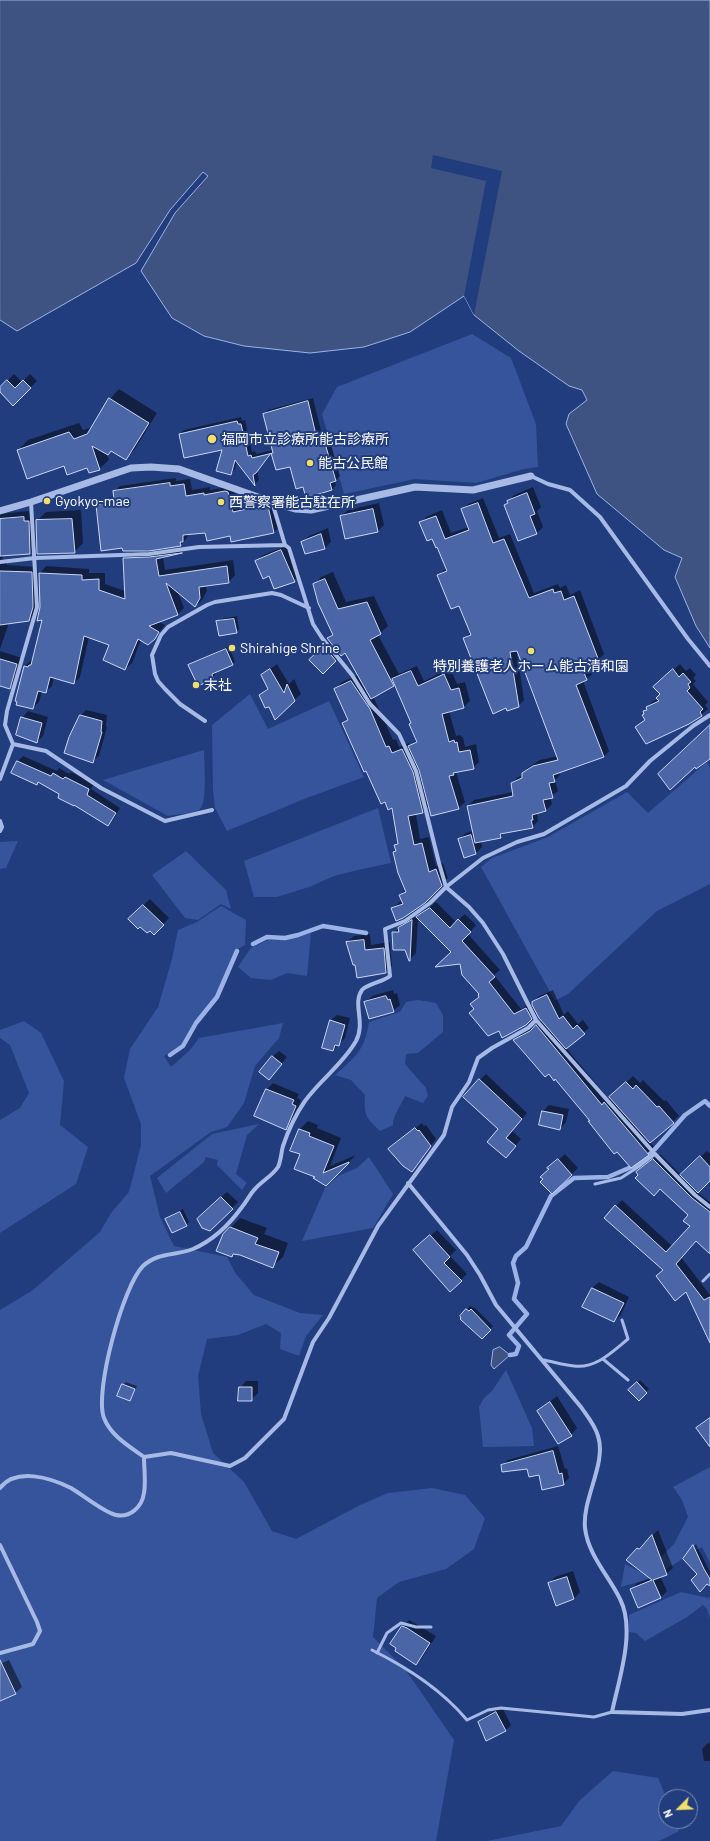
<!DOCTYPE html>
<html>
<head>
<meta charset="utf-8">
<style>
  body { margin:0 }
  #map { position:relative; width:710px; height:1841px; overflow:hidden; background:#223d7e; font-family:Barlow,sans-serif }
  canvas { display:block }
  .north { position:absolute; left:658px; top:1789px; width:40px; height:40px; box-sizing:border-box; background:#223d7e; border:1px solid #7a8bb2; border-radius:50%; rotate:246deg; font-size:11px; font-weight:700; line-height:16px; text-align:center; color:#fff }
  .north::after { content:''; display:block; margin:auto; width:14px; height:18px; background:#f2df69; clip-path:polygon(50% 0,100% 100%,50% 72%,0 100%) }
</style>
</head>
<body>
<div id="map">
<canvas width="710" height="1841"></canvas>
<div class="north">N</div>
</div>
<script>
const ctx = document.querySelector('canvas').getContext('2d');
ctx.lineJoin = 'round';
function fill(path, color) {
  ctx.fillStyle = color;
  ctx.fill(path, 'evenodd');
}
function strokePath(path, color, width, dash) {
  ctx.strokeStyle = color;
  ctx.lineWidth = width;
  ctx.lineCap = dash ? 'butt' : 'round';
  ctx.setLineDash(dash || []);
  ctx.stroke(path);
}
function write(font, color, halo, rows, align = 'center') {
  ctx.font = font + ' Barlow,"Noto Sans JP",sans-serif';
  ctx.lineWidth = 4;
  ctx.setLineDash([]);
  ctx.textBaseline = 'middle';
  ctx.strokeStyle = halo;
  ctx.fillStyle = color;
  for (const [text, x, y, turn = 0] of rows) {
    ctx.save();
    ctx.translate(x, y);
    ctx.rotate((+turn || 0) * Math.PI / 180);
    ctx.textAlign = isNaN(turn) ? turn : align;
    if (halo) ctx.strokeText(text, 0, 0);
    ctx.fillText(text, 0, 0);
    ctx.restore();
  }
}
const green = new Path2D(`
  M472 334 511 358 536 424 538 467 524 469 476 483 415 479 344 494 322 414 337 387Z
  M250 694 268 729 329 701 364 777 304 799 227 831 215 808 213 789 212 725Z
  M204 750C204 761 208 805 199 810 190 814 177 814 168 816L103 780Z
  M707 762 710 768V884L657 911 568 994 555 1001 481 867 492 858 548 837 627 792 648 813Z
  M378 808 391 863 362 869 334 876 309 887 277 897H254L244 861Z
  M18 841 6 868 0 869V842Z
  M186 851 226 890 231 909 221 904 198 920 185 918 152 875Z
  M221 906 246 920 245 945 236 950 215 997 194 1022 182 1044 164 1056 171 1067 190 1050 199 1038 283 1023 279 1038 255 1066 244 1103 227 1127 211 1132 150 1176 160 1217 174 1246 227 1257 236 1274 254 1295 300 1313 323 1315 306 1336 299 1356 280 1349 281 1333 266 1324 238 1335 207 1339 198 1376 201 1414 213 1453 244 1482 272 1531 296 1539 360 1505 388 1493 432 1488 465 1495 485 1518 474 1549 446 1569 399 1582 377 1598 373 1637 405 1669 454 1740 436 1841H0V1310L33 1290 100 1232 111 1213 129 1192 141 1145V1124L124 1078 130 1049 158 1007 172 959 178 930 197 922Z
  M311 933 307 976 287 973 271 980 251 978 238 967 251 948 268 940 298 937Z
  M418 1000 436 1003 443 1015V1032L418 1053 406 1054 405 1064 426 1088 428 1096 423 1103 405 1096C401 1106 393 1114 393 1125L380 1131C365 1117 364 1115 365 1095L351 1080 335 1075C356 1057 365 1049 369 1022L400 1012 406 1002Z
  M24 1021 41 1033 64 1081 60 1125 88 1147 76 1184 0 1233V1120L20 1108 29 1093 10 1045 0 1038V1030Z
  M259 1124 247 1135 236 1174 247 1183 242 1190 217 1165 218 1160 206 1157 204 1162 166 1193 157 1178 212 1134Z
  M369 1157 393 1194 373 1228 302 1241 325 1188 338 1176 357 1168Z
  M506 1370 532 1428 534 1446 483 1447 479 1407 484 1398 492 1391Z
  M710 1467V1563L702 1547 652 1578 621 1587 625 1564 644 1574 674 1544 688 1517 682 1500 673 1487Z
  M681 1592 708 1598 710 1596V1619L707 1609 703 1605 687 1617 645 1641 636 1633 629 1632V1615Z
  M613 1771 658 1778 666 1797V1821H676L679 1831 659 1841H487L561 1826 580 1800Z`);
const water = new Path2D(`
  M0 0H710V648L696 626 675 577 682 558 664 550 597 494 566 424 569 414 587 400 582 390 569 386 519 351 474 315 464 296 410 332 364 347 310 353 244 346 204 336 172 318 141 271 175 213 208 176 203 172 170 210 136 263 17 331 0 320Z
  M500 1347 510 1355 494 1369 491 1365 493 1350Z`);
const pier = new Path2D(`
  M433 155 502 171 474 315 464 296 486 181 431 168Z`);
const shadow = new Path2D(`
  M14 374 22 382 30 374 37 381 13 404 0 391V389Z
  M119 389 157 413 135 449 126 459 112 450 107 455 109 460 99 469 88 466 64 465 18 450 28 440 79 423 83 430 93 427 110 399Z
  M313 398 321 431 327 430 340 476 335 481 336 485 332 490 304 486 291 466 276 469 272 452 257 471 259 480 255 484 237 461 235 469 231 474 223 448 180 434 184 430 241 417 242 421 245 420 252 452 255 451 256 454 273 450 264 414 268 410Z
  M176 478V481L190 479 192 490 210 487V490L234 486 238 507 271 499 274 500 280 526 274 532 232 541 231 535 206 532 189 534 186 539 181 545 97 505 103 499 114 496V492L120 486Z
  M533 487 541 507 537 511 543 527 537 533 519 540 505 505 514 495Z
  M483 498 499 538 510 534 534 593 558 584 560 588 566 585 570 595 580 590 604 654 598 660 589 664 593 674 583 681 609 751 604 757 559 772 560 775 555 780 558 791 550 797 552 804 546 810 538 812 537 814 538 821 532 827 505 832 500 837 481 841 482 847 476 853 464 856 459 839 466 833 473 831 468 806 474 800 513 792 512 783 518 777 523 775V773L529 767 540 760 558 756 516 647 524 700 518 706 464 638 471 632 459 604 438 575 447 568 433 538 421 523 426 517 442 510 451 533 469 527 462 510 468 504Z
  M379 503 384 525 377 532 341 516 348 510Z
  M81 510 83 543 74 552 37 521 46 512Z
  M29 511 30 515H34L36 548 30 554 4 555 2 557 4 560H7V565L37 567 39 600 35 614 29 620 9 623 0 649V514Z
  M328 528 331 542 325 548 305 553 302 542 309 536Z
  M288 545 300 575 294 581 269 575 256 561 263 555Z
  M187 547 182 552 163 557 165 570 233 560 235 575 229 582 206 585 207 591 202 600 195 606 178 592 184 608 178 614 159 622 165 625 155 638 141 640 132 663 125 669 110 645 89 637 80 677 74 683 54 677 52 686 45 692 42 691 39 702 33 708 25 666 31 660H33L44 619 40 573 46 566 89 569V573H105V584L125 591 124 559 130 552 157 551Z
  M333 572 346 602 374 596 388 626 378 635 399 674 417 666 424 681 450 668 457 684 465 682 470 701 464 707 449 711 456 736 460 735 462 737H463L465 747 476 744 479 762 473 768 456 772 465 802 459 808 432 815 430 805 422 812 416 814 420 839 429 837 436 866 443 863 448 878 424 902 393 908 402 900 400 895 406 889 394 852 396 850 395 845 399 841 393 807 385 801 343 723 349 718 335 689 342 682 358 675 345 652 323 673 311 660 331 641 328 638 333 633 314 585 321 577ZM395 683 412 722 417 740 410 746 409 743 399 747 396 739 393 740 373 696Z
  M237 616 239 629 236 632 217 622 220 619Z
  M229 646 235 662 215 672V675L212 678 190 665 193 663Z
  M0 651 22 658 15 682 9 688 0 685Z
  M277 664 289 684 294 679 301 694 275 718 269 706 260 695 268 687 262 675Z
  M680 664 686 671 690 668 696 675 693 678 696 681 693 684 708 702 705 705 708 709 701 715 636 727 645 719V711L647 707 653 701 659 699 661 694V681Z
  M86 710 107 715 106 726 107 727 99 756 93 761 80 716Z
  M28 711 48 717 43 736 37 742 22 718Z
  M23 756 57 771 59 768 69 774 71 772 94 784 91 789 120 808 113 820 108 825 61 793 39 781 37 784 18 761Z
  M150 899 169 918 154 933 129 919Z
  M436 902 456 922 465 914 476 925 468 934 500 970 494 975 521 1009 533 1002 539 996 553 990 564 1015 568 1011 578 1024 583 1020 589 1028 566 1048 609 1099 633 1076 640 1083 643 1080 664 1101 666 1100 679 1116 650 1142 655 1148 648 1154 632 1166 617 1151 614 1152 591 1120 556 1078 515 1040 521 1034 537 1025 542 1020 538 1012 525 1024 499 1030 471 1004 480 994 461 963 418 918 416 953 410 959 406 949 393 933 406 921 418 915V917Z
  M370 934 371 945 390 942 392 966 386 972 356 964 347 942 354 936Z
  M393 990 394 994 397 993 400 1005 393 1011 365 1003 372 996Z
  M337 1015 350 1018 345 1038 333 1050 330 1021Z
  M279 1051 287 1057 269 1079 272 1057Z
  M486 1074 527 1113 512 1131 521 1139 512 1150 499 1129 480 1080Z
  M273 1083 299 1094 297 1098 301 1100 292 1122 285 1129 267 1089Z
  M549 1105 569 1109 566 1122 560 1129 540 1124 543 1111Z
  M308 1121 318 1125 317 1128 341 1138 330 1166 356 1155 326 1185 316 1176 301 1154 299 1130Z
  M422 1123 424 1126 426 1125 436 1139 412 1171 390 1149Z
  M707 1151 710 1154V1180L697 1192 710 1202V1253L696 1240 681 1257 710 1295V1321L686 1290 657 1276 663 1270 605 1218 622 1200 673 1247 691 1225 689 1215 661 1188 637 1172 660 1154 681 1175Z
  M565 1154 578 1168 552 1193 549 1168Z
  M227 1192 238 1202 210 1230 204 1213Z
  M183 1209 189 1222 186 1225 166 1219Z
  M240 1218 267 1228 264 1234 288 1243 283 1257 273 1266 240 1254 234 1253 231 1256 224 1235Z
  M437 1230 456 1250 450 1256 467 1274 450 1290 421 1244Z
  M599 1282 629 1297 621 1315 614 1321 592 1288Z
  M470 1306 473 1308 474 1307 493 1326 482 1337 461 1316Z
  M640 1380 649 1389 639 1399 630 1390Z
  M246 1381H258V1393L251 1400 240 1388Z
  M126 1382 137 1386 130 1400 123 1385Z
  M557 1396 577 1428 571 1435 538 1411Z
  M558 1446 565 1469 567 1468 569 1478 563 1484 528 1468 502 1466 508 1460Z
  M658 1530 673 1568 666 1574 660 1576 667 1591 661 1597 631 1590 637 1583 651 1578 627 1560Z
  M696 1544 710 1572V1585L684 1559Z
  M573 1571 580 1592 574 1599 549 1584 555 1577Z
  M409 1620 436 1636 422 1658 416 1664 403 1627Z
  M9 1660 22 1687 15 1693 0 1700V1664Z
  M502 1707 511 1725 505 1731 479 1722 485 1716Z
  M708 1743H710V1761H704L702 1749Z`);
const stream = new Path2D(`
  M253 944 267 937 285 938 298 935 323 926 366 933
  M170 1055 183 1046 196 1023 217 997 237 951
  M655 1149 685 1115 705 1101 710 1106
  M510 1355 516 1354 519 1346 509 1335 527 1314 514 1299 518 1283 513 1263 516 1256 526 1247 551 1196 574 1178 608 1177 636 1165 651 1153`);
const building = new Path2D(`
  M7 380 15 388 23 380 31 388 13 406 0 392V387Z
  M109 398 149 423 126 460 111 451 108 455 92 446 100 470 89 473 87 468 67 475 64 466 27 479 17 450 69 432 74 439 87 434Z
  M308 401 316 435 322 433 336 481 330 483 332 490 306 498 303 487 296 489 290 467 276 470 271 453 256 473 253 475 255 486 235 460 231 475 216 471 222 450 184 458 179 434 237 421 238 424H241L248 456 251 455 252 458 273 453 263 414Z
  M170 483V486L184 484 186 496 204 493V495L225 491 228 492 233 512 265 505 268 506 274 533 231 542 230 536 207 541 205 533 183 535V542H180L181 546 149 551H123L122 548 101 551 96 505 114 500 113 491Z
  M527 493 535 514 530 516 537 534 518 541 504 505 508 503 507 501Z
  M478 503 493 543 504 539 529 598 553 589 554 593 561 591 564 600 574 596 599 661 582 668 587 680 576 685 604 757 553 775 555 782 549 783 553 798 543 800 546 811 532 815 533 820H531L533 828 500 834 501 838 475 843 467 806 513 796 511 783 522 778V773L533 766 558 760 517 651 510 652 519 707 507 711 506 708 493 714 463 638 471 635 459 606 451 609 437 575 447 571 437 547 436 548 432 539 427 541 419 522 436 516 445 539 469 530 461 509Z
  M373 509 378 532 345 539 340 516Z
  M24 517V521H29L30 554 0 556V519Z
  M72 519 75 553 37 554 36 520Z
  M321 534 325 549 305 554 301 542Z
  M281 550 295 582 274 589 269 576 263 579 255 561Z
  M182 553 156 559 159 576 227 566 229 583 199 587 200 598 195 607 166 583 178 615 149 626 159 632 155 639 148 645 138 639 125 670 103 660 109 645 84 636 74 684 50 677 46 693 38 691 33 709 16 705 17 702 15 701 24 666 28 667 29 665H31L42 620 37 621 40 607 39 573 82 575V580L99 579V590L125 599 123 558 149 557Z
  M0 571 32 572 33 607 29 621 0 625Z
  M325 579 338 609 367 602 381 634 370 640 394 686 371 699 345 653 341 656 327 638 333 635 318 603 313 584Z
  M234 619 237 633 219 636 216 621Z
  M324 646 336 661 323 674 309 660Z
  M226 649 233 665 212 674 213 679 198 686 188 665Z
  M0 659 17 664 10 689 0 686Z
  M270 669 284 693 287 684 295 701 275 720 269 707 265 708 259 695 268 689 261 675Z
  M673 669 679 677 683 673 691 682 688 684 690 688 687 691 703 709 700 712 702 716 689 724 646 744 635 727 645 720 642 715 644 714 643 711 647 710 646 707 659 701 656 698 660 694 653 687Z
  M411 671 418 686 444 674 451 690 459 688 464 708 442 714 449 742 454 740 455 743 457 742 459 752 470 750 474 769 453 773 454 775 449 776 459 809 431 816 419 770 408 746 417 742 409 724 411 723 392 679Z
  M351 681 370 709 386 747 389 746 392 753 402 749 413 772 423 813 408 816 414 845 422 843 429 872 436 869 442 886 425 903 403 918 396 921 391 908 403 904 399 895 406 892 398 873 393 852 396 851 394 845 398 844 392 808 388 810 385 802 381 804 366 771 364 772 342 723 348 720 334 689Z
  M80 715 102 721 101 732H102L93 763 64 753 69 737Z
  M21 717 42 723 37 743 16 735Z
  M710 725V759L696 769 695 767 670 790 658 774Z
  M17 761 51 776 53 773 63 779 65 777 89 789 87 795 116 813 108 826 74 805V806L58 798 59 794 38 782 37 785 11 773Z
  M471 835 476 854 464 858 458 839Z
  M143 905 164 925 154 935 150 931 147 933 140 927 138 929 128 919Z
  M430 908 450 928 458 919 471 932 462 941 495 977 489 982 514 1014 526 1008 532 1019 526 1025 502 1038 499 1031 488 1036 469 1013 474 1009 470 1004 479 997 478 995 479 994 462 975 460 964 435 967 451 952 416 917Z
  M412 920 410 961H409L405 950H393L392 932H399L398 928Z
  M364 940 365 950 384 948 386 973 357 978 355 965H353L346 942Z
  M547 995 559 1019 563 1016 573 1029 577 1025 585 1034 566 1049 539 1018 532 1005V1002Z
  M386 996 388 1000 390 999 394 1012 369 1019 364 1002Z
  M330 1020 345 1025 339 1046 335 1045 333 1051 322 1048Z
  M536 1025 602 1105 604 1102 649 1155 631 1168 617 1152 614 1154 588 1121H590L555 1079 554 1081 549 1074 545 1077 533 1063 513 1040 530 1031Z
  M272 1056 282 1064 269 1080 259 1072Z
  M479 1079 522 1119 506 1138 516 1146 506 1158 487 1142 498 1129 463 1097Z
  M626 1082 633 1089 636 1085 657 1107 659 1106 674 1123 650 1143 609 1097Z
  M266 1089 294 1100 292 1104 296 1106 286 1130 254 1116Z
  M542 1111 563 1115 560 1130 539 1125Z
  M415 1128 418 1131 419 1130 431 1146 412 1172 403 1166 388 1149Z
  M299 1129 310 1133 309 1136 334 1146 323 1173 349 1162V1163L326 1186 313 1178 315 1177 294 1169 300 1154 290 1151Z
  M700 1156 710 1167V1181L698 1193 680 1175Z
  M558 1159 572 1175 552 1194 540 1182 543 1179 540 1177 549 1169 547 1168Z
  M653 1159 692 1198 710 1212V1254L696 1241 676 1264 704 1300 710 1297V1343L686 1292 675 1301 656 1276 663 1270 604 1218 615 1205 666 1252 690 1226 683 1221 688 1215 660 1189 654 1196 635 1178 638 1175 636 1172Z
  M221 1197 233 1209 210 1231 202 1228 197 1219Z
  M180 1212 187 1226 172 1233 165 1219Z
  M230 1227 258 1238 255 1244 279 1252 273 1268 240 1255 233 1254 232 1257 216 1251 223 1234Z
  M430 1235 450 1257 444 1263 462 1281 450 1292 413 1250Z
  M592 1288 624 1303 614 1322 582 1307Z
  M466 1309 469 1311 471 1309 491 1330 482 1339 460 1319 461 1318 460 1316Z
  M637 1382 647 1393 639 1401 628 1390Z
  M122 1384 135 1389 130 1401 117 1396Z
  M239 1387H252V1401H238Z
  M550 1402 572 1436 558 1444 537 1411Z
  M710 1418V1447L696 1428Z
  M553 1451 559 1474 562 1473 564 1485 542 1490 539 1475 529 1477 527 1469 502 1472 501 1465Z
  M652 1535 667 1575 653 1580 661 1598 638 1608 630 1589 652 1580 626 1560 637 1548 639 1549Z
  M693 1545 704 1569 710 1579V1586L707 1584 700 1592 691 1580 697 1574 683 1559Z
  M567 1577 574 1599 556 1606 548 1583Z
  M402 1626 407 1628 430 1643 416 1665 395 1651 396 1648 390 1644Z
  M0 1660 16 1694 0 1701Z
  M496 1712 506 1731 486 1741 478 1722Z`);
const service = new Path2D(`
  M595 1184 621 1178 638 1167 655 1154
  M703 1281 710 1274
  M603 1359 628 1380
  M544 1360C554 1362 564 1365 574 1366 596 1369 613 1351 628 1339L622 1320
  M372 1650C408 1668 441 1689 467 1720L488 1710 501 1708 594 1717 612 1712
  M377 1653 387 1633 401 1623 416 1627H431`);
const minor = new Path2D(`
  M531 476 548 484 570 490 600 517 688 639 710 666
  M272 502 285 545 289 548 313 624 322 638 352 675 370 704 399 734 416 771 439 863 446 887 469 907 483 923 503 954 536 1020 655 1154 695 1195 710 1207
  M0 562 35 558 149 554 199 547 285 545
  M205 721 180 704 165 689 158 681 155 674 152 655 161 635 168 627 207 605 215 602 272 593 281 595 309 608
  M13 744 46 751 101 788 165 821 212 810
  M0 779 13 744 5 725 7 711 37 607 31 502
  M0 821 2 827 0 831
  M536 1020 528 1028 492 1048 478 1058 469 1082 452 1107 444 1135 378 1226 329 1318 313 1342 284 1419 245 1458 230 1466 171 1453 144 1457C129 1446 111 1436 104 1418 94 1392 123 1286 143 1266 158 1252 175 1256 193 1249 214 1240 229 1225 242 1207 247 1201 250 1194 255 1189 262 1181 272 1176 278 1167 281 1161 281 1153 283 1146 288 1131 296 1114 305 1101 320 1080 343 1064 356 1041 366 1022 352 1004 362 990 367 984 383 982 390 976L385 929 405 921 430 903 446 887 483 858 517 842 544 834 626 786 650 761 693 726 710 715
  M408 1183 467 1255 480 1275 496 1305 581 1407C587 1416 595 1425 598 1436 607 1463 582 1499 585 1528 588 1555 609 1576 620 1599 636 1630 619 1679 612 1712L682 1714 710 1710
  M0 1488C16 1467 51 1478 71 1488 83 1495 103 1512 116 1515 130 1518 142 1507 144 1493 146 1482 144 1468 144 1457
  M0 1545 37 1622 40 1631 33 1644 0 1653`);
const tertiary = new Path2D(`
  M0 511 31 502 131 468 151 467 179 469 272 502 295 509 311 510 415 487 473 490 531 476`);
const markers = [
  [212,439,5,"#f2df69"],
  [310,463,4,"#f2df69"],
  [47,501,4,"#f2df69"],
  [221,502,4,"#f2df69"],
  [232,648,4,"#f2df69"],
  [531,651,4,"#f2df69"],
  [196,685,4,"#f2df69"]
];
const poiNames = [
  ["福岡市立診療所能古診療所",221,439],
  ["能古公民館",318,463],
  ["Gyokyo-mae",55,501],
  ["西警察署能古駐在所",229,502],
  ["Shirahige Shrine",240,648],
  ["特別養護老人ホーム能古清和園",531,666,"center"],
  ["末社",204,685]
];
fill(green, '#35549c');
fill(water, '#3f5383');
strokePath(water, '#9bb3e7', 1);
fill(pier, '#223d7e');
fill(shadow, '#0007');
strokePath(stream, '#9bb3e7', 4.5);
fill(building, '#4b66a7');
strokePath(building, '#cad7f5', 1);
strokePath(service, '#a7bae6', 3);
strokePath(minor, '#a7bae6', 4);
strokePath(tertiary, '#a7bae6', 7);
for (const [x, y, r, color] of markers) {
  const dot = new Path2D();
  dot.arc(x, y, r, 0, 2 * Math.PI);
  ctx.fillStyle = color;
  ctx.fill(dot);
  strokePath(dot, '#223d7e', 1.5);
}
write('14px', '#fff', '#223d7e', poiNames, 'left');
</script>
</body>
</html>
